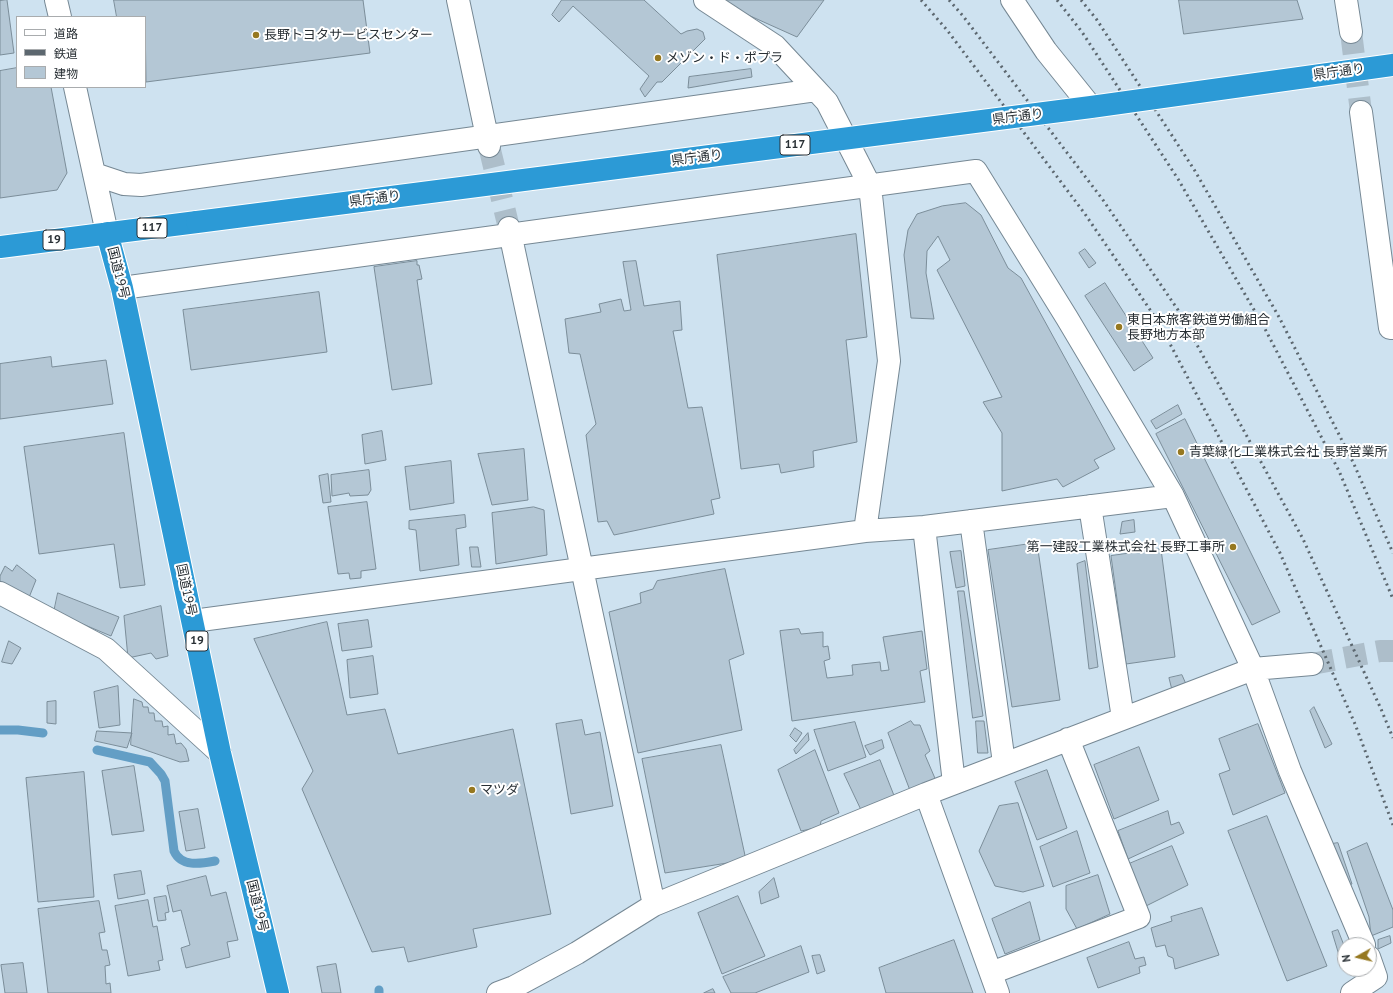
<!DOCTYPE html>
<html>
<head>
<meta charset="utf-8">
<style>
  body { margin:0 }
  #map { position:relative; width:1393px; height:993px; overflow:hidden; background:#cee2f0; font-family:"PT Sans","Noto Sans JP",sans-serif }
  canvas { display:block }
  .legend { position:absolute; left:16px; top:16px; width:130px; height:72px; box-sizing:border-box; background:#fff; border:1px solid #a9acae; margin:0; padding:5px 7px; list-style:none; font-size:12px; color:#282f34 }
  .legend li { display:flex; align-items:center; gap:8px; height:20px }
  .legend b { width:20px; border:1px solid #a9acae }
  .north { position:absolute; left:1337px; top:937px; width:40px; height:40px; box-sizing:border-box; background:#fff; border:1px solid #a9acae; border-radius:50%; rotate:262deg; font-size:11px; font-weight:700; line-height:16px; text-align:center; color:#282f34 }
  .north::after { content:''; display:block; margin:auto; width:14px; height:18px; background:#967820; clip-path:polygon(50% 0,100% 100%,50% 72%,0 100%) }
</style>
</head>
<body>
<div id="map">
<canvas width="1393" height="993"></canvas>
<ul class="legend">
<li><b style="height:5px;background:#fff"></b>道路</li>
<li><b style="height:5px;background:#5c676f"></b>鉄道</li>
<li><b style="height:11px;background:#b4c7d5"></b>建物</li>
</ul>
<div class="north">N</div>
</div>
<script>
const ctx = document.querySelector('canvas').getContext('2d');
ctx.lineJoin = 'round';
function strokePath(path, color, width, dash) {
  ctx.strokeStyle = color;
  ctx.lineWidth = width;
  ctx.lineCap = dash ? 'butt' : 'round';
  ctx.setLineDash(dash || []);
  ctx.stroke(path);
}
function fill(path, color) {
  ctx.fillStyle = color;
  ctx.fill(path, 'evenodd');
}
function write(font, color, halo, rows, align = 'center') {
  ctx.font = font + ' "PT Sans","Noto Sans JP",sans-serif';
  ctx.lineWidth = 4;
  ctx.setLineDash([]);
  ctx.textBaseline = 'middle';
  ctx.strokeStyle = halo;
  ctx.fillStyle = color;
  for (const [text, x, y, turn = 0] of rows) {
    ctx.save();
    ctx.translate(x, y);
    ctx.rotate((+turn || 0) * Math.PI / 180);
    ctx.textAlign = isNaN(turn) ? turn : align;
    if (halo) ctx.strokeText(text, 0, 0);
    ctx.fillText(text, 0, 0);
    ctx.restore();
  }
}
const stream = new Path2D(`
  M0 730H18L43 733
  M97 750 150 762 161 774 165 781 174 851C181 867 200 864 215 861
  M379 990V993`);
const building = new Path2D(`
  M7 0 14 53 0 55V1Z
  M114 0H363L370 53 146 82 145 17H117Z
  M562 0H644L681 34 687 31 697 29 703 32 705 39 662 82H657L645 97 640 89 649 76 573 6 559 22 552 15Z
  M723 0H824L797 37 728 6Z
  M1179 0H1297L1303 19 1184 34Z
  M17 68V87H51L67 173 57 190 0 198V71Z
  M751 69 752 77 688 88 689 77Z
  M966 203 981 215 1008 268 1021 278 1115 449 1094 460 1099 468 1063 487 1057 479 1002 491V433L983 402 1002 397 937 270 950 260 938 236 927 251 926 273 934 319 911 318 904 255 908 230 917 214 942 206Z
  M856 234 867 337 846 340 857 442 813 451 814 467 781 473 779 464 741 469 717 255Z
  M1085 249 1096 263 1089 268 1079 253Z
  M417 261V265H419L422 279 417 280 432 384 392 390 374 267Z
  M636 261 644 306 680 301 682 330 673 331 688 408 702 407 720 498 711 500 714 514 614 535 607 521 598 522 586 435 596 424 580 354 569 353 565 319 601 312 599 304 621 299 624 311 631 310 623 262Z
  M1105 283 1153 358 1134 371 1085 296Z
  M319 292 327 352 191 370 183 310Z
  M51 357 52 367 106 360 113 404 0 419V364Z
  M1178 405 1182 414 1156 429 1151 421Z
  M1185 419 1280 612 1252 625 1156 434Z
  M382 431 386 460 365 464 362 435Z
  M124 433 145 585 120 588 114 544 39 554 24 447Z
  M524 449 528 500 492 505 478 454Z
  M451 461 454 503 410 510 405 467Z
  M369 470 371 490 368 495 350 496 349 493 332 496 331 475Z
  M328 474 331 502 323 503 319 476Z
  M367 502 376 569 361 571V578L350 579 349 573 338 574 328 507Z
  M534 507 544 510 547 555 496 564 492 513Z
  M465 515 466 527 456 529 459 565 420 571 416 530 409 529V521Z
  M1134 520 1135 532 1120 534 1122 522Z
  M1037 543 1060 700 1012 707 988 550Z
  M470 547H478L481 567H472Z
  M1161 549 1175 657 1126 664 1111 556Z
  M961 551 965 586 956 588 950 552Z
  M1085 561 1098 667 1089 669 1077 564Z
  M17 565 36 580 28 600 0 581V576L5 566 12 571Z
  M725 569 744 654 729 660 742 730 638 753 609 612 641 603 640 593 653 589 657 581Z
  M958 591H964L983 716 973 718Z
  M58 593 119 617 111 636 54 612Z
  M161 606 168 656 156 659 151 653 128 658 124 616Z
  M368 620 372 647 342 651 338 624Z
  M327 622 347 715 385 709 398 754 513 729 551 914 473 929 477 947 408 962 404 947 372 952 302 789 313 771 254 639Z
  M799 629 801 634 823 632V647L828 646 830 659 824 661 827 678 853 675 852 665 880 662 881 671 889 670 883 637 922 631 927 669 920 671 925 702 792 721 780 631Z
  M9 641 21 648 12 664 2 662Z
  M373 656 378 694 350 698 347 660Z
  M1182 675 1186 684 1172 690 1169 678Z
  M118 686 120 725 99 728 94 692Z
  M134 699 142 702 143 707H148L149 713H154L155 721H162L163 727 168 726V735L174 734 176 744 181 743 186 749 189 761 180 762 131 745Z
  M56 701V724L47 723V702Z
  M1314 707 1332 744 1325 748 1310 711Z
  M582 720 585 735 600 732 613 806 571 814 556 724Z
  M911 721 914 725H920L930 751 925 755 937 783 911 793 888 733Z
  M976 721H984L988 753H978Z
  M855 722 866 757 828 771 814 730Z
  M1258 724 1285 793 1233 815 1219 774 1230 770 1219 739Z
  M795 728 802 733 796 742 790 736Z
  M97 731 132 733 127 748 95 741Z
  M808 733 809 740 796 754 794 750Z
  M882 740 884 748 870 755 865 746Z
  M721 745 746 860 665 873 642 759Z
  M1139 747 1159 800 1114 819 1094 765Z
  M815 750 839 813 821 821 820 827 801 831 778 770Z
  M880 760 895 798 862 812 844 774Z
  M134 766 144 831 112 835 102 771Z
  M1047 770 1067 828 1037 840 1015 782Z
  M84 772 94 897 38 902 26 778Z
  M1018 803 1044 886 1023 892 995 886 979 851 999 806Z
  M198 809 205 848 186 851 179 812Z
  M1168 811 1171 825 1179 822 1184 833 1128 859 1118 831Z
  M1267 816 1327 966 1287 981 1228 831Z
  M1077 831 1090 873 1053 887 1040 847Z
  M1338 843 1352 884 1343 888 1326 845Z
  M1367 843 1393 910V927L1371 936 1369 917 1347 852Z
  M1172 846 1188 885 1146 906 1129 864Z
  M141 871 145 894 118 899 114 875Z
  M1098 875 1110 914 1077 929 1066 909V886Z
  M206 876 211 896 226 892 238 940 227 942 230 957 186 968 181 948 190 945 181 910 173 912 167 886Z
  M774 878 779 897 761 904 759 892Z
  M166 896 169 912 165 913 166 920 158 921 154 898Z
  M738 896 765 956 722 974 698 913Z
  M148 900 153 927 157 926 163 960 158 961 160 970 128 976 115 906Z
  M99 901 105 932 99 933 102 950H107L110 965 105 966 106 984 110 983 111 993H48L38 909Z
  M1030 902 1040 940 1005 954 992 919Z
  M1202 908 1219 955 1175 969 1173 958 1168 956 1165 945 1156 947 1151 928 1172 921 1171 917Z
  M1338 930 1345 948V964L1342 965 1332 932Z
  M1390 936 1391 943 1378 949V940Z
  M954 940 973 993H886L879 968Z
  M1129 942 1135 959 1144 957 1146 965 1139 967 1140 973 1098 988 1087 958Z
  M801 946 809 972 755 993H731L723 977Z
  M820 955 825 971 817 974 812 956Z
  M23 963 27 993H5L1 965Z
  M336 964 341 993H322L317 967Z
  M713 989 715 993H704Z`);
const minorTunnel = new Path2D(`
  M1351 32 1361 112
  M489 146 509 228
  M1312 664 1380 651H1393`);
const minor = new Path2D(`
  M56 0 60 17
  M458 0 489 146
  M705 0 775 46 816 90 827 102 870 186 889 361 865 531
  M1012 0 1046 51 1091 107
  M1346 0 1351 32
  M75 87 107 233
  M1361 112 1390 328H1393
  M94 174 124 184 141 185 816 90
  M509 228 654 905 926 794 1253 669 1312 664
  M122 288 976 171 1067 318 1173 496
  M1090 506 1123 718
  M971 521 1004 763
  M924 527 954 783
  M0 593 106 649 220 753
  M193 621 865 531 924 527 1173 496 1253 669 1290 771 1364 945
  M926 794 998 993
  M991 973 1139 917 1068 739
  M498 993 514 987 577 953 654 905
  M1352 993 1376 977 1369 957`);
const highway = new Path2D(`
  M107 233 122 288 220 753 278 993
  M0 247 197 222`);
const rail = new Path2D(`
  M921 0 947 30 1085 214 1159 323 1280 553 1355 724 1393 825
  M949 0 963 16 1103 200 1178 310 1303 539 1381 709 1393 738
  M1057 0 1082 32 1178 179 1264 327 1339 471 1393 599
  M1081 0 1097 20 1195 171 1279 317 1353 462 1393 553`);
const highwayBridge = new Path2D(`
  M197 222 1091 107 1393 65`);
const markers = [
  [256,35,4,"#967820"],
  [658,58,4,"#967820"],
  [1119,327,4,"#967820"],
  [1181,452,4,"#967820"],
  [1233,547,4,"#967820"],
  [472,790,4,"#967820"]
];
const shields = [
  [795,145,30],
  [152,228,30],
  [54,240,22],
  [197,641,22]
];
const shieldNames = [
  ["117",795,145],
  ["117",152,228],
  ["19",54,240],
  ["19",197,641]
];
const poiNames = [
  ["長野トヨタサービスセンター",264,35],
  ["メゾン・ド・ポプラ",666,58],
  ["東日本旅客鉄道労働組合",1127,320],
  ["長野地方本部",1127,335],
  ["青葉緑化工業株式会社 長野営業所",1189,452],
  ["第一建設工業株式会社 長野工事所",1225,547,"right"],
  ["マツダ",480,790]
];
const streetNames = [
  ["県庁通り",1339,72,-8],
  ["県庁通り",1018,117,-7],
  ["県庁通り",697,158,-7],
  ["県庁通り",375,199,-7],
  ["国道19号",118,273,76],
  ["国道19号",186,590,78],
  ["国道19号",257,906,76]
];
strokePath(stream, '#639ec5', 9);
fill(building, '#b4c7d5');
strokePath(building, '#7b8d99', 1);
strokePath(minorTunnel, '#adbeca', 22, [22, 11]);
strokePath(minor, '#768894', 24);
strokePath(highway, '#fff', 24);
strokePath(minor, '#fff', 22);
strokePath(highway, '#2c9ad6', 22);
strokePath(rail, '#5c676f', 3, [2, 4]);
strokePath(highwayBridge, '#fff', 24, []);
strokePath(highwayBridge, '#2c9ad6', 22);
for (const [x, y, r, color] of markers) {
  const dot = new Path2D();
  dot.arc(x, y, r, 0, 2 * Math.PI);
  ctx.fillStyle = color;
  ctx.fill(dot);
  strokePath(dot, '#fff', 1.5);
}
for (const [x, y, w] of shields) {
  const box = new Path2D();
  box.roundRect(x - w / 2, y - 10, w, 20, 3);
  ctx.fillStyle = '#fff';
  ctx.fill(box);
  strokePath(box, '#282f34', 1);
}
write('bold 12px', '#282f34', null, shieldNames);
write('13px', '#282f34', '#fff', poiNames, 'left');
write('13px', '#282f34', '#fff', streetNames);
</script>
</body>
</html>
